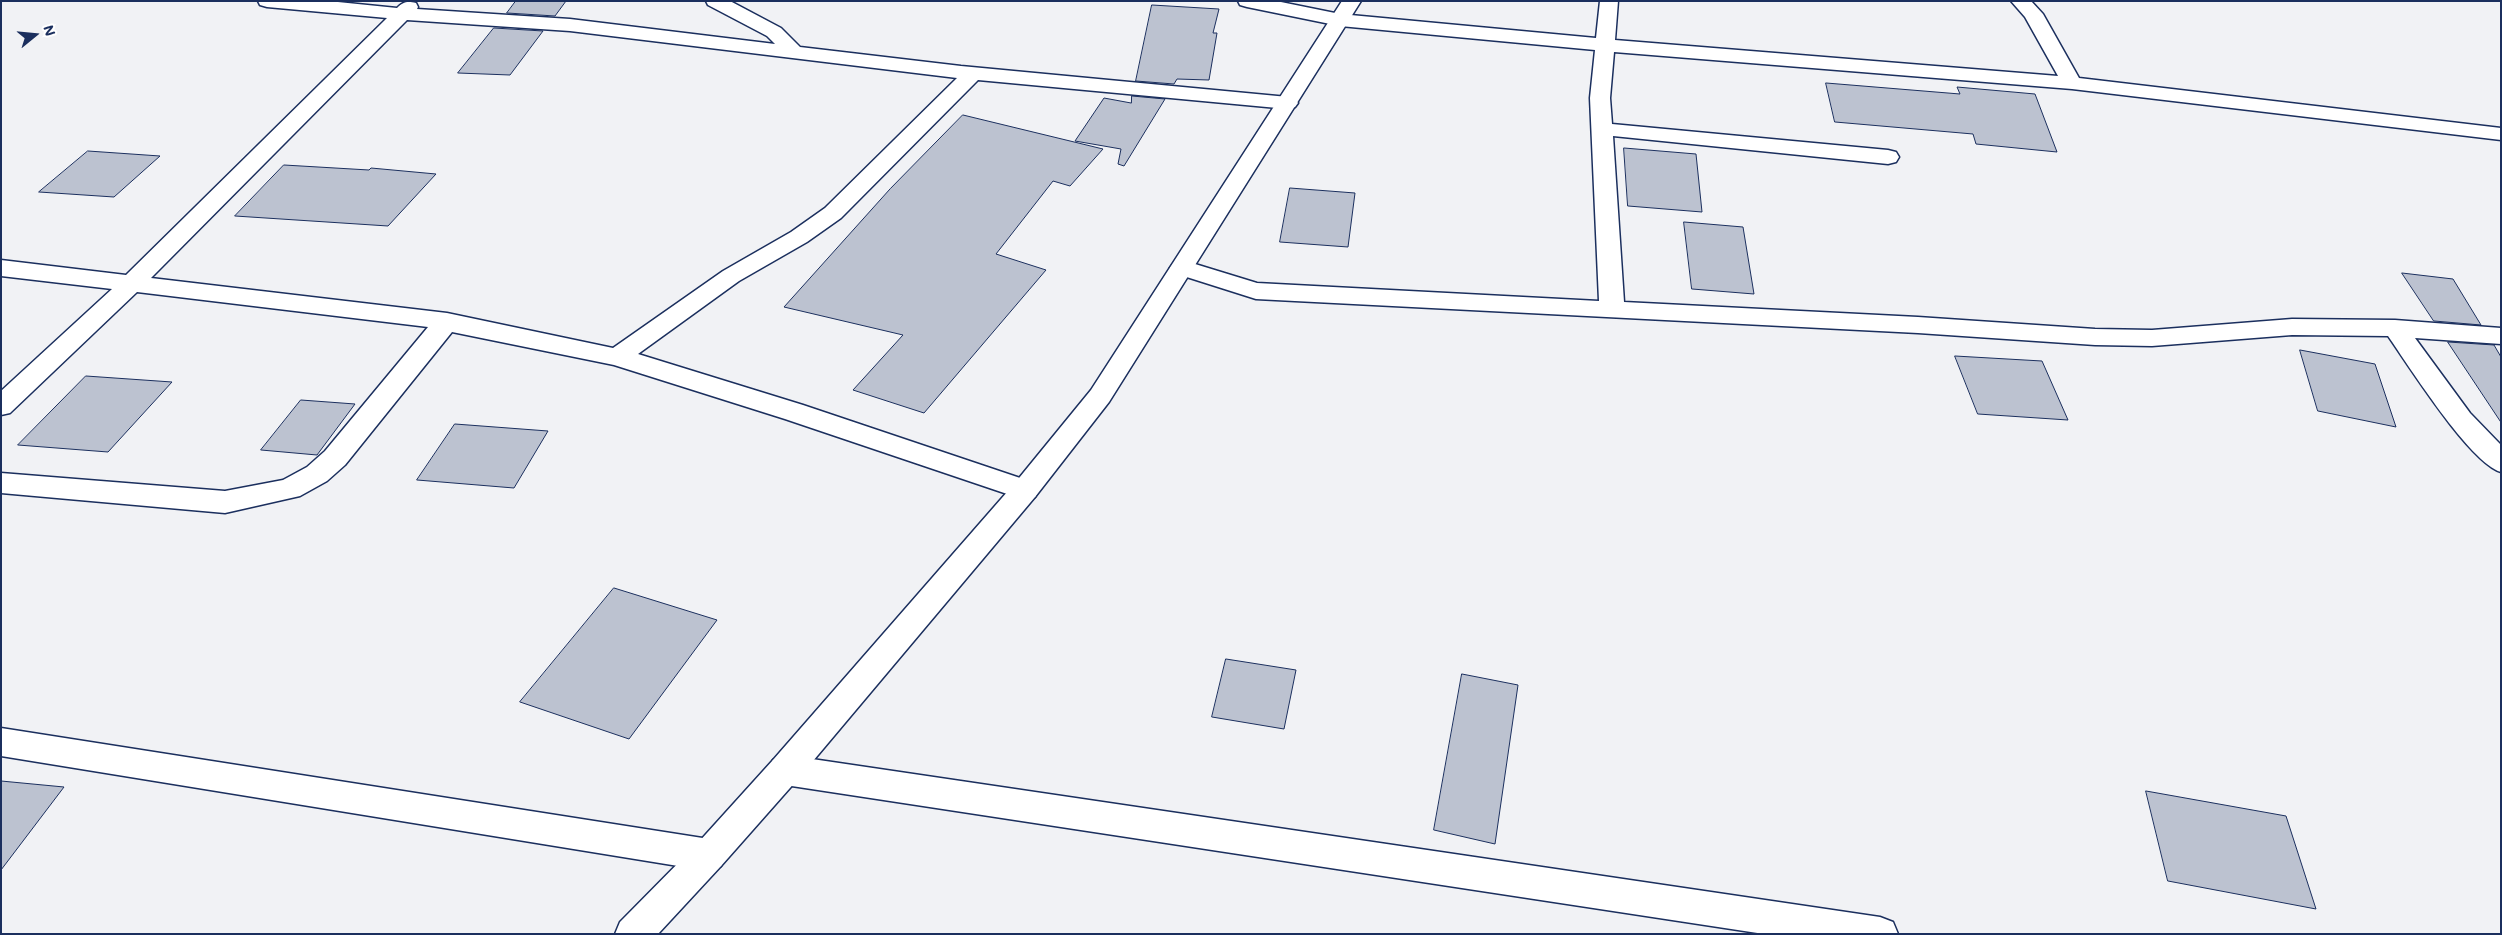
<!DOCTYPE html>
<html>
<head>
<meta charset="utf-8">
<style>
  body { margin:0 }
  #map { position:relative; width:2502px; height:935px; overflow:hidden; background:#f1f2f5; font-family:Mali,sans-serif }
  canvas { display:block }
  .frame { position:absolute; inset:0; border:2px solid #1b2f5e; pointer-events:none }
  .north { position:absolute; left:10px; top:10px; width:50px; height:50px; -webkit-text-stroke:4px #fff; paint-order:stroke; rotate:73deg; font-size:14px; font-weight:700; line-height:20px; text-align:center; color:#1b2f5e }
  .north::after { content:''; display:block; margin:auto; width:18px; height:22px; background:#1b2f5e; clip-path:polygon(50% 0,100% 100%,50% 72%,0 100%) }
</style>
</head>
<body>
<div id="map">
<canvas width="2502" height="935"></canvas>
<div class="frame"></div>
<div class="north">N</div>
</div>
<script>
const ctx = document.querySelector('canvas').getContext('2d');
ctx.lineJoin = 'round';
function fill(path, color) {
  ctx.fillStyle = color;
  ctx.fill(path, 'evenodd');
}
function strokePath(path, color, width, dash) {
  ctx.strokeStyle = color;
  ctx.lineWidth = width;
  ctx.lineCap = dash ? 'butt' : 'round';
  ctx.setLineDash(dash || []);
  ctx.stroke(path);
}
const building = new Path2D(`
  M516 1H566L555 16 507 13Z
  M1152 5 1219 9 1213 33H1217L1209 80 1177 79 1174 84 1136 81Z
  M494 28 543 31 510 75 458 73Z
  M1826 83 1960 94 1957 87 2035 94 2057 152 1976 144 1973 134 1835 122Z
  M1132 96 1165 99 1124 166 1118 164 1121 149 1075 141 1104 98 1131 103Z
  M963 115 1103 149 1070 186 1053 181 996 254 1046 270 924 413 853 390 903 335 784 307 890 189Z
  M1624 148 1696 154 1702 212 1628 206Z
  M88 151 160 156 114 197 39 192Z
  M284 165 369 170 371 168 436 174 388 226 235 216Z
  M1290 188 1355 193 1348 247 1280 242Z
  M1684 222 1743 227 1754 294 1692 289Z
  M2402 273 2453 279 2481 325 2434 321Z
  M2448 342 2494 345 2501 357V422Z
  M2300 350 2375 364 2396 427 2318 411Z
  M1955 356 2042 361 2068 420 1978 414Z
  M86 376 172 382 108 452 18 445Z
  M301 400 355 404 317 455 261 450Z
  M455 424 548 431 514 488 417 480Z
  M614 588 717 620 629 739 520 702Z
  M1226 659 1296 670 1284 729 1212 717Z
  M1462 674 1518 685 1495 844 1434 830Z
  M1 781 64 787 1 870Z
  M2146 791 2286 816 2316 909 2168 881Z`);
const minor = new Path2D(`
  M258 1H328L397 8C403 2 407 1 416 3L418 7 417 9 570 19 775 44 767 36 708 5 706 1H730L781 28 800 47 961 66 1288 97 1295 99 1298 103 1295 107 1288 109 978 80 841 218 807 242 739 281 638 354 803 405 1035 483 1039 490 1035 497 1025 500 785 419 614 365 452 332 345 465 327 481 300 496 225 513 1 493V473L225 491 283 480 307 467 325 451 428 327 137 292 10 413 1 415V391L112 289 1 276V260L126 275 387 18 267 7 260 5ZM407 20 570 31 957 78 825 208 791 232 723 271 613 348 447 313 151 278Z
  M1238 1H1276L1340 14 1596 38 1600 1H1618L1615 40 2058 76 2025 17 2011 1H2031L2043 14 2079 78 2501 128V140L2072 89 1614 52 1610 98 1612 124 1888 150 1896 152 1899 157 1896 162 1888 164 1613 136 1624 302 1918 317 2095 329 2152 330 2292 319 2395 320 2501 328V344L2415 338 2470 413 2501 445V472C2470 463 2409 366 2388 336L2292 335 2152 346 2095 345 1918 333 1256 299 1174 273 1170 268 1174 263 1182 260 1257 283 1599 301 1590 98 1595 50 1340 26 1247 7 1240 5Z
  M1 728 709 839 721 844 726 855 721 866 709 871 1 756Z
  M785 755 1880 917 1893 922 1898 934H1764L785 785 773 780 768 770 773 760Z`);
const tertiary = new Path2D(`
  M1342 1H1361L1109 402 1035 497 797 780 721 866 658 934H615L620 922 697 844 773 760 1015 483 1091 390Z`);
fill(building, '#bcc2d0');
strokePath(building, '#1b2f5e', 1);
strokePath(minor, '#1b2f5e', 3);
strokePath(tertiary, '#1b2f5e', 3);
fill(minor, '#fff');
fill(tertiary, '#fff');
</script>
</body>
</html>
